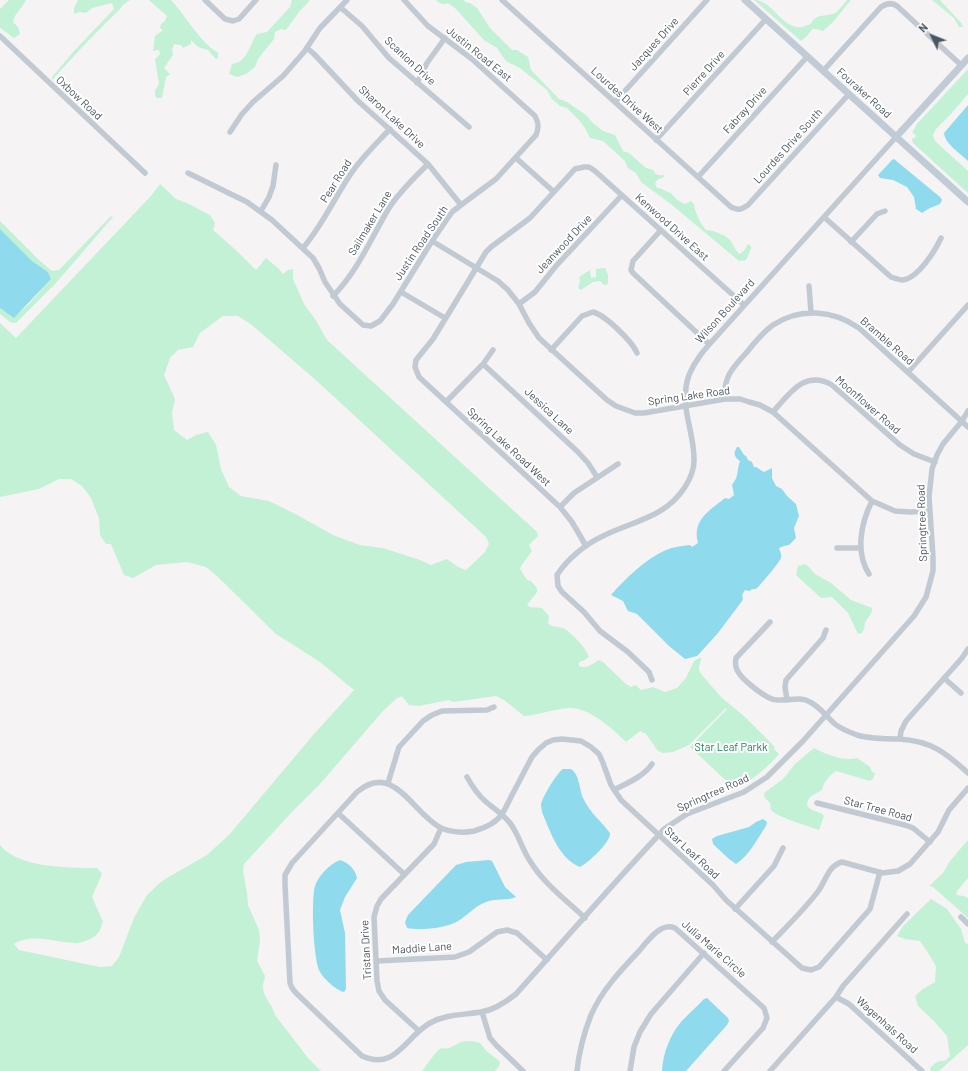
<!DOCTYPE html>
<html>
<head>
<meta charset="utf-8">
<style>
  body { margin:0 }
  #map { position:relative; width:968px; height:1071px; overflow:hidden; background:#f5f3f3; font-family:Barlow,sans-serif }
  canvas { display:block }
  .north { position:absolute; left:912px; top:16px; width:40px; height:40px; -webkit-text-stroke:3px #fff; paint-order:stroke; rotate:313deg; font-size:11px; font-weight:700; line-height:16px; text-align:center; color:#4a5661 }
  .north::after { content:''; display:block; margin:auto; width:14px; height:18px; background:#4a5661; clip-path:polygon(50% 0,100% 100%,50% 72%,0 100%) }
</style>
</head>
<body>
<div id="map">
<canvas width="968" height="1071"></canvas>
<div class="north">N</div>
</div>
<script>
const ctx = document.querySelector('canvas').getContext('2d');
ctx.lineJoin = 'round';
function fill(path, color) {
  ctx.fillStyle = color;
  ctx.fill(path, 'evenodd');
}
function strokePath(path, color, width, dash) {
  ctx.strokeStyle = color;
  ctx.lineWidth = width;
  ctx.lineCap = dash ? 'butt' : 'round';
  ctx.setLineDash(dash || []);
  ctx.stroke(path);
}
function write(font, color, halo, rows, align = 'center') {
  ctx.font = font + ' Barlow,sans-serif';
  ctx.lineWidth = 4;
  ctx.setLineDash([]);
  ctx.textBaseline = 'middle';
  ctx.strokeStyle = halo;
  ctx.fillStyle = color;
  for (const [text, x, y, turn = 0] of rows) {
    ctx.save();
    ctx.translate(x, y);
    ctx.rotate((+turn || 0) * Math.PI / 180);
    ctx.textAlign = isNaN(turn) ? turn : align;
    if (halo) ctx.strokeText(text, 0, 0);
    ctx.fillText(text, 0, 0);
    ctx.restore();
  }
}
const green = new Path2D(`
  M9 0H26C22 9 15 12 13 22L18 27 20 34 14 38 0 28V9Z
  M78 0H130L124 4 119 10 85 44 52 80V77L74 51 114 9 112 3 92 8 86 13 80 12 74 14V8Z
  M149 0H171C187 17 198 40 218 53V59L215 58 208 50 198 47 191 40V44L183 48 181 45 174 44 172 50 173 55 164 68 170 74 166 77 162 98H157L155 96V91L159 84 155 59 160 54 159 50 153 51 155 36 163 30 160 28 161 24 165 21 167 16Z
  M292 0H310L299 12 286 30 281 29 275 32 274 39 258 59 255 67 246 74 237 77 229 74 232 64C248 62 249 45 257 34L267 32 290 7Z
  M436 0H464L465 2 470 3 477 8 490 28 512 50H517L528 57 531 70 559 99 567 102 586 115 593 123 603 131 615 135 623 151 629 153 646 168 653 170C656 175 658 176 664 175V177L657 180 655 184 657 188C663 188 666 192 671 193L677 200 685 204 691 201 694 204C694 210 701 225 706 230 712 230 726 235 730 240 733 244 735 250 739 254L743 252 748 244 751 246V249L746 260 739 261 672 205 641 182 636 173 628 168 625 161 603 141 590 138 585 128 579 120 567 108 560 106 552 99 547 90 520 68 506 61 497 48 484 40 455 8 448 3C443 5 440 4 436 0Z
  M754 0C773 0 782 30 802 27 805 26 808 25 811 24 815 14 825 16 833 14 839 12 843 4 847 0H851L833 22 823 31 817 29H812L807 36 801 41Z
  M932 0H940L962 24 963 27H959L954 18Z
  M968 69V94L951 114 936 129 933 135 935 141 968 171V193L913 143 912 139 916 137 915 134 912 133 917 124Z
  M160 184 176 199 187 203 210 215 215 223 213 230 238 252 256 270 266 258 279 269 283 274 288 270 293 269V279L304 304 315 319 327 340 537 532 538 536 529 545 532 551 521 566 520 569 527 580 531 581 537 588V592L527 605 530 607 542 608 549 616 548 623C552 628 557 626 563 628 570 631 587 649 589 657L585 660 579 662V666C586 669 592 665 598 660L603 662 626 684 631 687 636 685 641 690 653 687 665 692 677 688 686 678 694 661 699 658H701V660L699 666V670L702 675 721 697 745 717 775 747 774 749 779 754C767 768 752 781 735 789L690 747 727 709 726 708 689 745 673 752 663 753 658 751 646 734 640 731 626 742C613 729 589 707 569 708 554 709 539 715 524 716L504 700 496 696 453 702 449 700 419 706 409 705 402 696 396 699 383 711 320 784 291 813 244 864 243 871 247 893 248 905 259 930 260 941 257 961 265 976C265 980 262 984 263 988 264 999 273 1005 275 1015L308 1058 321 1071H0V845C17 868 71 868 97 868L102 874 92 897 103 922C101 925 101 930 98 933 94 939 80 944 73 943 54 942 31 933 14 944L19 950 100 967 112 966 119 957 134 918 147 895 162 881 207 855 229 835 314 734 354 690 320 662 276 634 218 577 206 567 187 562 156 565 133 578 124 575 111 544H106L100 535 99 518 91 498 82 486 71 479H59L39 489 0 497V323L16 338 151 196ZM223 316H238L252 325 318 382 486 537 489 544 485 552 466 570 458 567 447 559 431 565 420 560 383 548 360 545 335 536 299 516 269 501 241 496 229 487 221 469 216 445 208 432 196 435 187 440 174 430 172 413 175 399 164 375 170 358 178 350 193 347 200 333Z
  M111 216 113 217 55 284 16 323 10 322 0 314V308L14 317 28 305 51 279 48 272 32 261 0 229V221L39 260 52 271 59 270Z
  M605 268 608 275V284L604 285 600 281 593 282 581 290 578 288 580 281 579 277 590 270 591 278 596 277V269Z
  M805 564 809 567 815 574 831 583 851 600 872 608C872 616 867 617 865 623 864 627 865 629 862 633L858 634 848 613 832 597 821 598 796 575 798 566Z
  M814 748C825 754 844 762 857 758L870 767 872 772 875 773 873 779 870 781 836 771C829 776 824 781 822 790 814 795 807 796 807 806L812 810 821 813 824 816 819 830C809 826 776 817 771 810 770 807 771 806 770 803 767 799 764 799 764 793L783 779 795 764Z
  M968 840V878L957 891 956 895 964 896 968 898V918L933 887 929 886 943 873 950 861Z
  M931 899 947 909 961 929 965 943 968 944V1045L939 1071H931L930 1068C935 1063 938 1060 945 1061L950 1056 947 1036 934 1021 918 1006 915 996 923 989 935 982 936 966 928 953 920 941 905 939 897 936 903 926Z
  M469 1041C485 1042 480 1046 490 1054 494 1057 497 1059 500 1062L499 1066 495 1071H422C426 1066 436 1051 441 1048 450 1050 452 1046 459 1043 462 1041 466 1041 469 1041Z`);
const water = new Path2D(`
  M968 105V161C960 153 945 144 944 133Z
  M894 159 940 197 942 200 940 204 928 209 922 213 916 209 914 197 907 187 893 180 880 178 878 175 880 173 892 160Z
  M0 229 32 261 48 272 51 279 14 318 0 308Z
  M737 447H739L744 455 746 456 748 460 752 462 754 467H756L764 472 772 468V478L776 486 782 489 787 496 796 504 799 516 794 528 796 538 789 545 784 546 779 548C780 552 782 554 781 558 780 562 761 584 756 589H752L750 591 745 590 742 595 743 599 742 601 718 633 699 654 697 656 685 659 669 646 637 614 628 611 623 601 611 595C626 578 644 560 666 550 673 547 682 546 690 545L692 547 698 543C692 520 709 511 725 498L729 499 734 495 732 485C740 474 736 472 740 461 734 457 733 453 737 447Z
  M563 769H571C580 775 579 789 583 798 590 813 601 821 610 833 611 842 588 863 580 867 559 859 550 831 542 812 542 810 541 807 541 805 542 797 557 773 563 769Z
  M763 819 767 822 766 826C757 839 750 855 736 864L729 859 713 844 712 839 717 836 749 827 756 822Z
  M340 860C349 863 355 869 357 878L345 897 340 910 345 933 346 988 345 991 343 992C335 989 324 979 320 972 313 960 311 899 315 886 318 876 330 864 340 860Z
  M489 860 492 861 505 887 516 897C506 901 497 898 486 902 475 906 468 915 458 921 447 928 420 931 407 928L405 922 408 915 456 865 466 862Z
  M707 998 728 1018 729 1021 727 1025 686 1071H662C663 1053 670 1035 681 1022 688 1014 697 1007 704 999Z`);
const minor = new Path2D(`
  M205 0 225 19 233 21 239 19 256 0
  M502 0 731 207C739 211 742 209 748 205L849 94
  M340 7 362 26 389 58 469 127
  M0 36 145 173
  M307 48 314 54 358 101 428 164 461 205
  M823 71 881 7C887 3 892 2 897 6L961 65
  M417 83 427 63 445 38
  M615 102 707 0
  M230 132 242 114 253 102 283 76 304 52 320 28 347 0
  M656 140 766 19
  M516 158 554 192
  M188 173 247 202 272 220 313 258 319 268 325 282 340 304 363 325 371 326 380 321 393 304 432 241 452 212 461 205 496 179 536 135C539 128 539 123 535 116L472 59 428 26 404 0
  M698 177 807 57
  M261 211 269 197 273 186 276 165
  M824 217 891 277C894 278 899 280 903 280 918 278 935 251 941 238
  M661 230 633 261 631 270 633 273 709 344
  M432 241 498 281 508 290 519 304 529 323 539 338 607 400 616 406 635 413H644L725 399H740L749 402 760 405 773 412 872 501 895 511 910 512 930 511
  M851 242 877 214 885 211
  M303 248C322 226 334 199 350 175 361 158 376 144 390 129
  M809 286 811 312
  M401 292 445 318
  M333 296C358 271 371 238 389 208 400 191 414 178 428 164
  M519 304 535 292 556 266 622 195
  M551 350 582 316 593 312C605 315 632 341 637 353
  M483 364 578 452 588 463 597 477
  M908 372 968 305
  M725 399C723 377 733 367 747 352 755 342 763 332 773 325 800 307 833 310 859 328L968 427
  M446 402 483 364 493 350
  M773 412C789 394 805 369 832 385L900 445 914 454 935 462
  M560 507 574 493 618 464
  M586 546 572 522 560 507 419 377 415 367 416 360 433 339 486 252 491 247 530 218 575 169 584 167H589L595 171 744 305
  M837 548H861
  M869 574C855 552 861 523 872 501
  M770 622 736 658C735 663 735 666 737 670 742 680 767 700 777 700 789 701 800 696 810 702 820 707 827 717 835 724 841 729 849 732 857 735 870 739 885 739 899 739 931 741 945 752 968 773
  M944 678 961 693
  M652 680 649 672 628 652 600 631 584 612 562 592 558 586 557 575C568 558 586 544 603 536 633 521 665 518 685 487 690 479 694 471 694 461 695 432 678 406 689 375 695 360 705 349 715 338L896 137
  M787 700 785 687 786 680 823 638 826 630
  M900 739 901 731 906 721 962 658 968 649
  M467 777C472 786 477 794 485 801 493 808 503 814 510 823 519 835 522 849 530 861 544 884 566 900 585 918
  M388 783 399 747 423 721 432 715 442 711 487 710 494 707
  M614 790C627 783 643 777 652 764
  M817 803 905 825 913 828 930 842
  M338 813 404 874
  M880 872 870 909 819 967 811 970 802 968 726 900 713 885 621 800 611 785 603 763 599 754 591 747 581 741 562 739 553 740 546 743 538 750 532 757C525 770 519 782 512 795 509 801 506 808 502 814 496 823 485 828 474 831 464 833 451 832 441 828 412 813 394 761 357 792L292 863 285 875V885L290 983 292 988 296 993 362 1056C396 1071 405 1037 430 1023 446 1014 463 1015 481 1012 494 1010 506 1002 516 994 563 942 608 889 656 838L664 829 687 814 744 792 767 777 803 741 914 616 926 597 933 571V557L929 497 932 469 937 455 943 444 962 421 968 411
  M735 909 774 866 783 848
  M961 917 968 924
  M772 942C787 926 806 908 819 890 826 880 828 866 842 862L882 873 898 871 910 864 938 832 949 810 968 788
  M377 961 455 957 469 952 497 932 507 930 517 933 547 960
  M836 997 849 1004 922 1071
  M482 1012 490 1038 497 1046 523 1071
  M419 1031 385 1000 379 991 377 981 374 917 377 906 381 899 434 844 441 828
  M577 1071C579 1051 584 1033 591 1015 602 990 621 970 639 951 646 943 652 934 661 929 666 926 670 926 675 928L764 1008 767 1018 763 1028 724 1071
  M630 1071 634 1047 640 1032 651 1014 704 953
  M770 1071 836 997 843 986 907 914`);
const secondary = new Path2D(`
  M745 0 968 202
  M896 137 968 58`);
const streetNames = [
  ["Jacques Drive",654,44,-48],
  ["Justin Road East",479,54,39],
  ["Scanlon Drive",410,61,43],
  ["Pierre Drive",704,73,-48],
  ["Fouraker Road",864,93,42],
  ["Oxbow Road",79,98,43],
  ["Lourdes Drive West",627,100,42],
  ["Fabray Drive",745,110,-48],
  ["Sharon Lake Drive",392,117,43],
  ["Lourdes Drive South",788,146,-48],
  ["Pear Road",336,181,-58],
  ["Sailmaker Lane",370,223,-59],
  ["Kenwood Drive East",672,227,42],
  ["Justin Road South",421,243,-56],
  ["Jeanwood Drive",564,244,-47],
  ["Wilson Boulevard",725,311,-48],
  ["Bramble Road",887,341,41],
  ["Spring Lake Road",689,396,-8],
  ["Moonflower Road",868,405,41],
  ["Jessica Lane",549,411,43],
  ["Spring Lake Road West",509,447,43],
  ["Springtree Road",922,523,-92],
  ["Springtree Road",713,793,-24],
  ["Star Tree Road",878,809,15],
  ["Star Leaf Road",692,853,43],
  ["Maddie Lane",422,948,-4],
  ["Julia Marie Circle",714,949,41],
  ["Tristan Drive",366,950,-93],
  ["Wagenhals Road",887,1025,42]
];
const parkNames = [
  ["Star Leaf Parkk",731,747]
];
fill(green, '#c3f1d5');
fill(water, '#90daee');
strokePath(minor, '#c1cad2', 5.5);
strokePath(secondary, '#c1cbd6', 7);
write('11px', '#4a5661', '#fff', streetNames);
write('11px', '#17864f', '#fff', parkNames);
</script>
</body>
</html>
